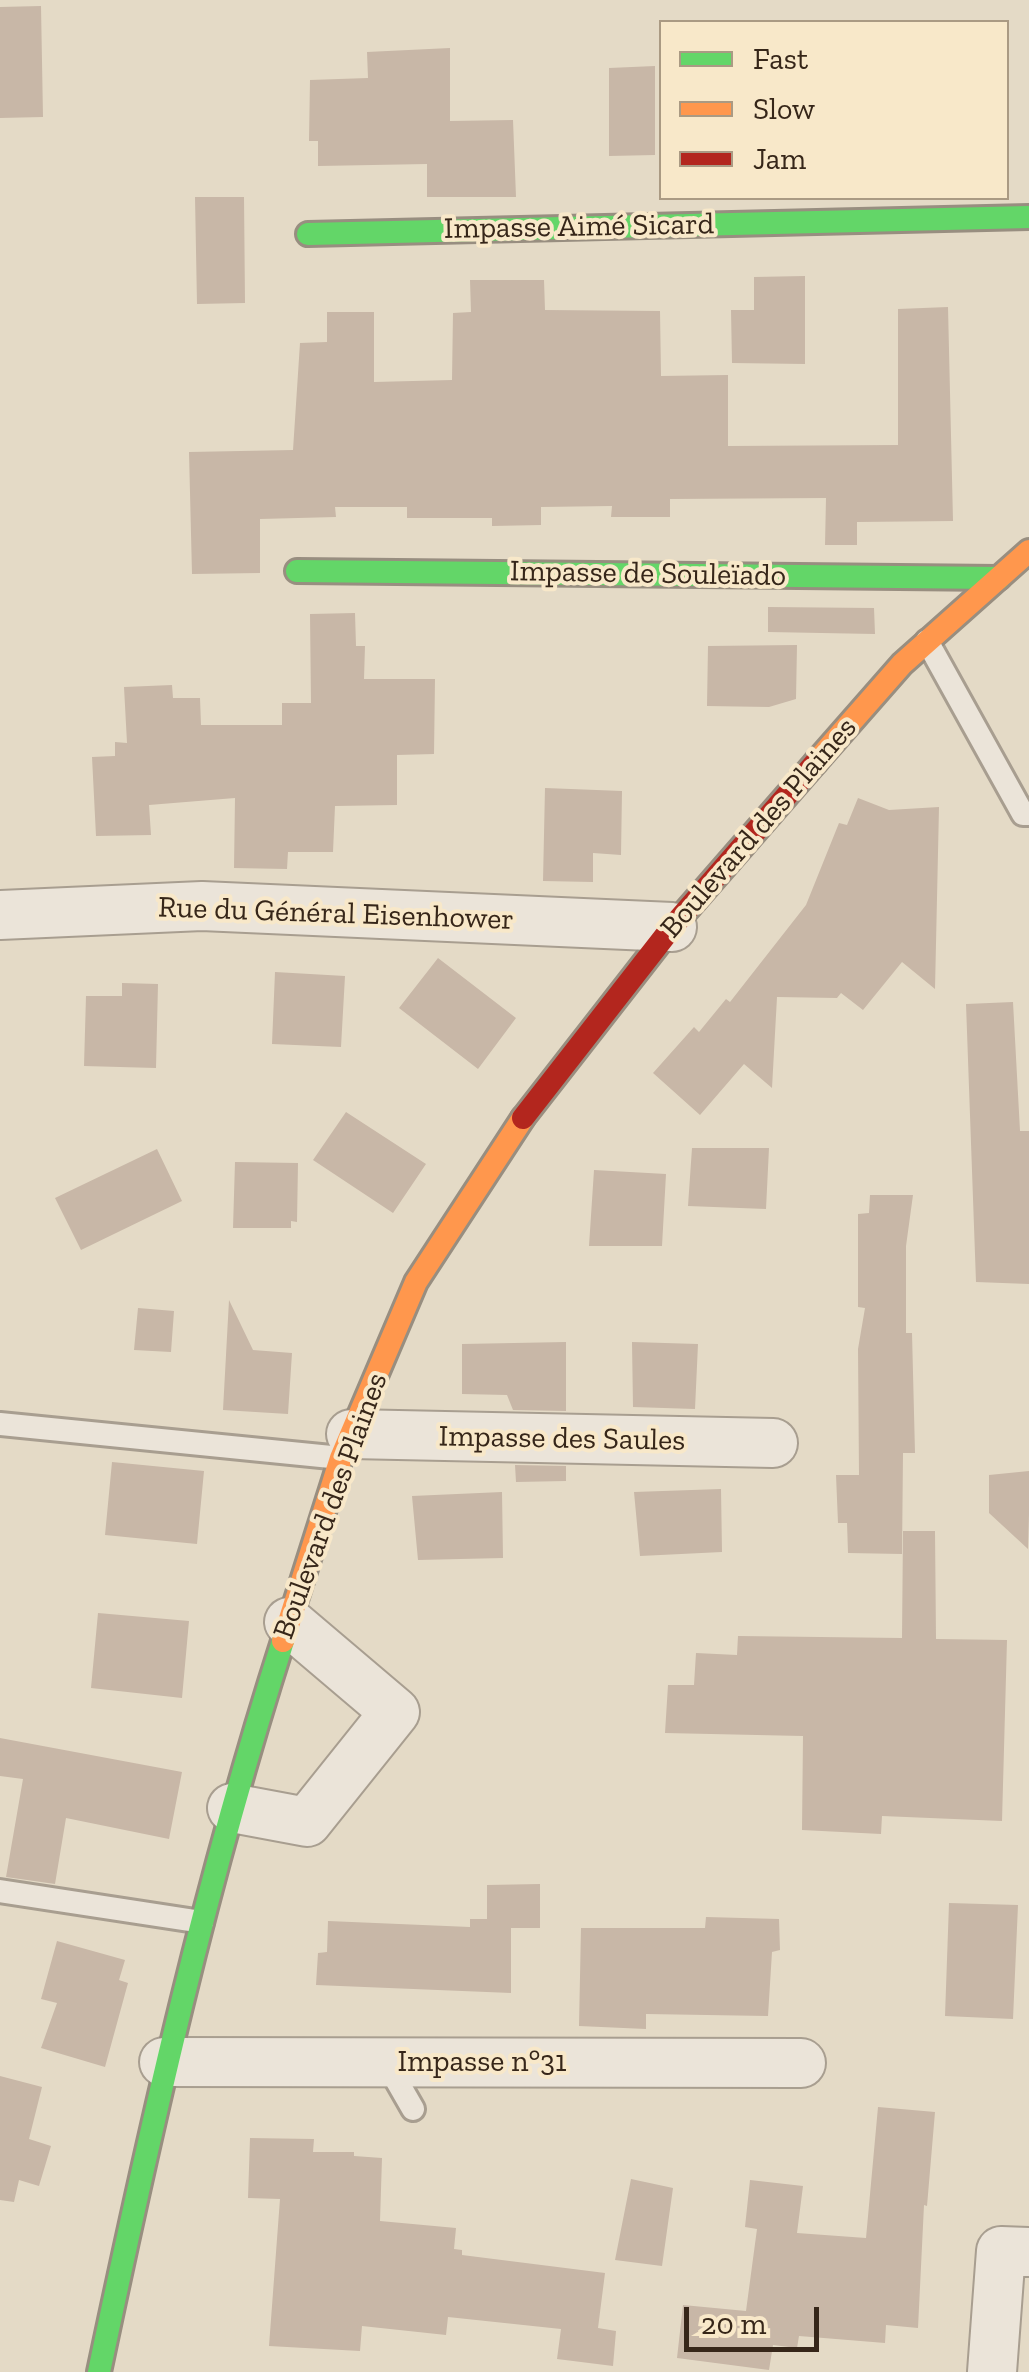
<!DOCTYPE html>
<html>
<head>
<meta charset="utf-8">
<style>
  body { margin:0 }
  #map { position:relative; width:1029px; height:2372px; overflow:hidden; background:#e4dac6; font-family:"Zilla Slab",serif }
  canvas { display:block }
  .legend { position:absolute; left:659px; top:20px; width:350px; height:180px; box-sizing:border-box; background:#f8e8c9; border:2px solid #aa9a83; margin:0; padding:12px 18px; list-style:none; font-size:30px; color:#362619 }
  .legend li { display:flex; align-items:center; gap:20px; height:50px }
  .legend b { width:50px; border:2px solid #aa9a83 }
  .scale { position:absolute; left:684px; top:2307px; width:135px; height:45px; box-sizing:border-box; border:5px solid #362619; border-top:0; padding-left:12px; font-size:30px; line-height:35px; white-space:nowrap; color:#362619; -webkit-text-stroke:8px #f8e8c9; paint-order:stroke }
</style>
</head>
<body>
<div id="map">
<canvas width="1029" height="2372"></canvas>
<ul class="legend">
<li><b style="height:12px;background:#63d668"></b>Fast</li>
<li><b style="height:12px;background:#ff974d"></b>Slow</li>
<li><b style="height:12px;background:#b3261e"></b>Jam</li>
</ul>
<div class="scale">20 m</div>
</div>
<script>
const ctx = document.querySelector('canvas').getContext('2d');
ctx.lineJoin = 'round';
function fill(path, color) {
  ctx.fillStyle = color;
  ctx.fill(path, 'evenodd');
}
function strokePath(path, color, width, dash) {
  ctx.strokeStyle = color;
  ctx.lineWidth = width;
  ctx.lineCap = dash ? 'butt' : 'round';
  ctx.setLineDash(dash || []);
  ctx.stroke(path);
}
function write(font, color, halo, rows, align = 'center') {
  ctx.font = font + ' "Zilla Slab",serif';
  ctx.lineWidth = 8;
  ctx.setLineDash([]);
  ctx.textBaseline = 'middle';
  ctx.strokeStyle = halo;
  ctx.fillStyle = color;
  for (const [text, x, y, turn = 0] of rows) {
    ctx.save();
    ctx.translate(x, y);
    ctx.rotate((+turn || 0) * Math.PI / 180);
    ctx.textAlign = isNaN(turn) ? turn : align;
    if (halo) ctx.strokeText(text, 0, 0);
    ctx.fillText(text, 0, 0);
    ctx.restore();
  }
}
const building = new Path2D(`
  M41 6 43 117 0 118V7Z
  M450 48V121L513 120 516 197H427V164L318 166V141H309L310 80 368 78 367 52Z
  M655 66V155L609 156V68Z
  M195 197H244L245 303 197 304Z
  M805 276V364L732 363 731 310H754V277Z
  M470 280H544L545 310 660 311 661 376 728 375V446L898 445V309L948 307 953 521 857 522V545H825L826 498 670 499V517H611L612 506 541 507V525L492 526V518H407V507H335L336 517 260 519V573L192 574 189 452 293 450 300 343 327 342V312H374V382L452 380 453 313 471 312Z
  M768 607 874 608 875 634 768 632Z
  M355 613 356 646H365L364 679H435L434 754 397 755V805L335 806 333 852H288L287 869 234 868 235 798 149 805 151 835 96 836 92 757 115 756V742L127 743 124 687 172 685 173 698H200L201 725H282V703H311L310 614Z
  M797 645 796 699 769 707 707 706 708 646Z
  M545 788 622 791 621 855 593 853V882L543 881Z
  M858 798 889 810 939 807 935 989 902 962 863 1010 841 993 837 998 777 997 772 1088 744 1064 700 1115 653 1073 694 1027 699 1032 726 999 730 1002 806 905 839 823 847 825Z
  M438 958 516 1018 478 1069 399 1008Z
  M275 972 345 976 341 1047 272 1044Z
  M122 983 158 984 156 1068 84 1066 86 996H122Z
  M1013 1002 1020 1131H1029V1284L976 1282 966 1004Z
  M346 1112 426 1164 393 1213 313 1160Z
  M692 1148H769L766 1209 688 1206Z
  M157 1149 182 1201 81 1250 55 1198Z
  M235 1162 298 1163 297 1222 291 1221V1228H233Z
  M594 1170 666 1174 662 1246H589Z
  M870 1195H913L906 1246V1333H912L915 1453H903L902 1554 848 1553 847 1523H838L836 1475H859L858 1349 865 1308 858 1307V1214L869 1213Z
  M229 1300 253 1350 292 1353 288 1414 223 1410Z
  M138 1308 174 1311 171 1352 134 1350Z
  M566 1342V1411L513 1410 507 1395 462 1394V1344Z
  M632 1342 698 1344 695 1409 633 1407Z
  M112 1462 204 1471 197 1544 105 1535Z
  M515 1465 566 1466V1481L516 1482Z
  M1029 1471V1514L1028 1549 989 1513V1475Z
  M721 1489 722 1552 640 1556 634 1492Z
  M502 1492 503 1558 418 1560 412 1496Z
  M903 1531H935L936 1639 1007 1640 1002 1821 882 1816 881 1834 802 1830 803 1736 665 1733 668 1685H694L696 1653 737 1655 738 1636 902 1638Z
  M98 1613 189 1621 182 1698 91 1688Z
  M0 1738 182 1772 169 1839 66 1818 55 1884 6 1877 23 1779 0 1776Z
  M540 1884V1928H511V1993L316 1985 318 1953 327 1952 328 1921 470 1927V1919H487V1885Z
  M949 1903 1018 1905 1013 2019 945 2016Z
  M706 1917 779 1919 780 1950 772 1952 768 2016 646 2014V2029L579 2026 581 1928H705Z
  M57 1941 125 1960 119 1980 128 1983 105 2067 41 2048 57 2003 41 1999Z
  M0 2076 42 2087 29 2139 51 2146 39 2186 19 2180 14 2202 0 2200Z
  M878 2107 935 2112 927 2206 924 2205 918 2328 886 2325 885 2343 799 2336 797 2348 773 2345 769 2370 677 2358 683 2305 746 2311 757 2229 745 2227 750 2180 803 2186 797 2233 866 2238Z
  M250 2138 314 2139 313 2152H354V2156L382 2158 380 2221 456 2228 454 2249 462 2250V2255L605 2273 598 2328 616 2331 613 2366 557 2359 561 2329 448 2317 446 2335 362 2326 360 2351 269 2346 280 2199 248 2198Z
  M631 2179 673 2188 662 2266 615 2260Z`);
const lane = new Path2D(`
  M927 641 1023 814H1029
  M0 1424 341 1458
  M0 1891 202 1922
  M386 2062 413 2109`);
const street = new Path2D(`
  M0 915 202 906 672 927
  M351 1434 773 1443
  M232 1808 307 1822 395 1712 289 1622
  M164 2062 801 2063
  M992 2372 1001 2251 1029 2252`);
const fast = new Path2D(`
  M308 234 1029 217
  M297 571 999 578
  M99 2372C151 2125 206 1881 283 1641`);
const slow = new Path2D(`
  M816 762 902 664 1029 551
  M283 1641 341 1458 416 1282 523 1118`);
const jam = new Path2D(`
  M523 1118 672 927 816 762`);
const streetNames = [
  ["Impasse Aimé Sicard",579,227,-1],
  ["Impasse de Souleïado",648,574,1],
  ["Boulevard des Plaines",759,828,-49],
  ["Rue du Général Eisenhower",336,914,2],
  ["Impasse des Saules",562,1439,1],
  ["Boulevard des Plaines",331,1506,-70],
  ["Impasse n°31",482,2062]
];
fill(building, '#c8b7a7');
strokePath(lane, '#a89e90', 28);
strokePath(street, '#a89e90', 52);
strokePath(fast, '#988e80', 28);
strokePath(slow, '#988e80', 28);
strokePath(jam, '#988e80', 28);
strokePath(lane, '#ebe4d9', 22);
strokePath(street, '#ebe4d9', 48);
strokePath(fast, '#63d668', 22);
strokePath(slow, '#ff974d', 22);
strokePath(jam, '#b3261e', 22);
write('30px', '#362619', '#f8e8c9', streetNames);
</script>
</body>
</html>
